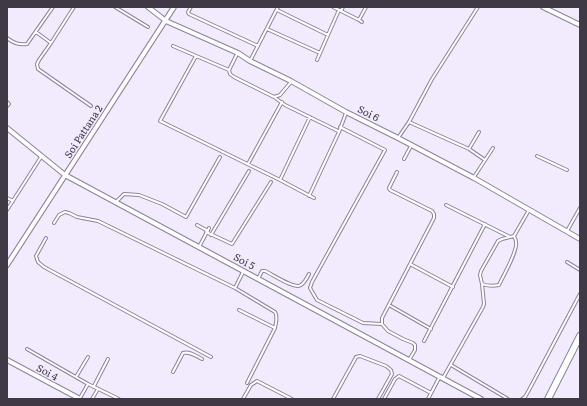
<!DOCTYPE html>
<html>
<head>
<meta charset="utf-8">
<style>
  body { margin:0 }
  #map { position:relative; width:587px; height:406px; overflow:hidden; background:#f2ebfd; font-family:Literata,serif }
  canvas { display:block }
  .frame { position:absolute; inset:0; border:8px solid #3e3945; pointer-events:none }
</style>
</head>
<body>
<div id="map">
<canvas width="587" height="406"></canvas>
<div class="frame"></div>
</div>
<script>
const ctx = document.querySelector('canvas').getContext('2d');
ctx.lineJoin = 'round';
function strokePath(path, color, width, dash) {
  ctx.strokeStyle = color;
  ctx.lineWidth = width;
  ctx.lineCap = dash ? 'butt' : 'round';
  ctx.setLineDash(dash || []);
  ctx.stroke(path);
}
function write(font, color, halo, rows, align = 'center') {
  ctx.font = font + ' Literata,serif';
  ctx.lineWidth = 3;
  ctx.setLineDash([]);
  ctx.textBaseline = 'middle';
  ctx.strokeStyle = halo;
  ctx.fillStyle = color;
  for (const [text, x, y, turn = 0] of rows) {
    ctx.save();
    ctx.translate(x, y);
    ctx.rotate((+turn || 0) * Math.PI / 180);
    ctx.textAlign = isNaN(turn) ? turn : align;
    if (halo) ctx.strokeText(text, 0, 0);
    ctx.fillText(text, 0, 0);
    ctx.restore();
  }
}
const lane = new Path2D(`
  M74 7 51 43 39 60 37 64 38 69 91 106
  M115 7 148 27
  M191 7 188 12 189 14 258 46
  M333 7 359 20
  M277 10 328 35
  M341 11 343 7
  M362 22 359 20 366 7
  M267 29 320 53
  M36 32 51 43
  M7 38C14 43 18 45 27 44L53 7
  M173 46 229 70 237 54
  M196 56 160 121 280 180 310 117
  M317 60 339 10
  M250 61 278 7
  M229 70 230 74 234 77 274 97 280 95 291 82
  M274 97 285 105 338 131
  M7 102 9 104 7 106
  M409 122 469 149
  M340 127 385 150 312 282 310 288 317 300 363 323 382 324
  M479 132 469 149 485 160
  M398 138 409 122 432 79 478 7
  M537 156 567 170
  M404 159 411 146
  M248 164 282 102
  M397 172 389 188 390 190 432 211 434 214V218L382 318V324L388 331 403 339 413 343 415 345V350L409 360
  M474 177 493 148
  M280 180 314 198
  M309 196 339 132 346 113
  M7 198 13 201
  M116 202 124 194 139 195 162 204 186 217 220 157
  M446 205 510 237 514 236 529 210
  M7 210 41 157
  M54 223 59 215 65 212 69 213 77 217 98 221 235 288 243 272
  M197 225 208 231
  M567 231 580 208
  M206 232 232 244 271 182
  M211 235 249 171
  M46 238 36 256 38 262 44 267 211 357
  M199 247 209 228
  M567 262 580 270
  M410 264 453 287
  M258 279 262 271H265C272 274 295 290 301 285 304 283 307 278 309 274
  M482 284 480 275 481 271 498 241 502 239 510 237
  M235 288 275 312C278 317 276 322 275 328L247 383
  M389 305 431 329
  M239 310 275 328
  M424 341 485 224
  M27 349 88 384 119 399
  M451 365 508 399
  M173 372 183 353C190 351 196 356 202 359
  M76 377 88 357
  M443 378 483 307 484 304 482 284C487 286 493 286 499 285 503 276 518 251 516 242 516 240 515 238 514 236
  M94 386 108 359
  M80 398 88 384
  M92 399 98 389
  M243 399 251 385 257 381 292 399
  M333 399 355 359 356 357 360 356 386 366 391 370 392 374 378 399
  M384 399 395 379 399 376 431 393
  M428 399 439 378
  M522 399 525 397 529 390 580 294`);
const street = new Path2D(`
  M148 7 166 21 238 53 250 61 291 81 346 112 398 138 474 178 580 239
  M543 7 580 25
  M7 128 65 175 481 399
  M7 265 174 7
  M7 360 80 399`);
const secondary = new Path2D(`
  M548 399 580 336`);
const streetNames = [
  ["Soi 6",368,114,27],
  ["Soi Pattana 2",84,132,-57],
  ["Soi 5",244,262,28],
  ["Soi 4",47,373,28]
];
strokePath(lane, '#8c829d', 4);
strokePath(street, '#8c829d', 6);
strokePath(secondary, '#8c829d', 8);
strokePath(lane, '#fff', 2);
strokePath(street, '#fff', 4);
strokePath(secondary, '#fff', 6);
write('10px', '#3e3945', '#f2ebfd', streetNames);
</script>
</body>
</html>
